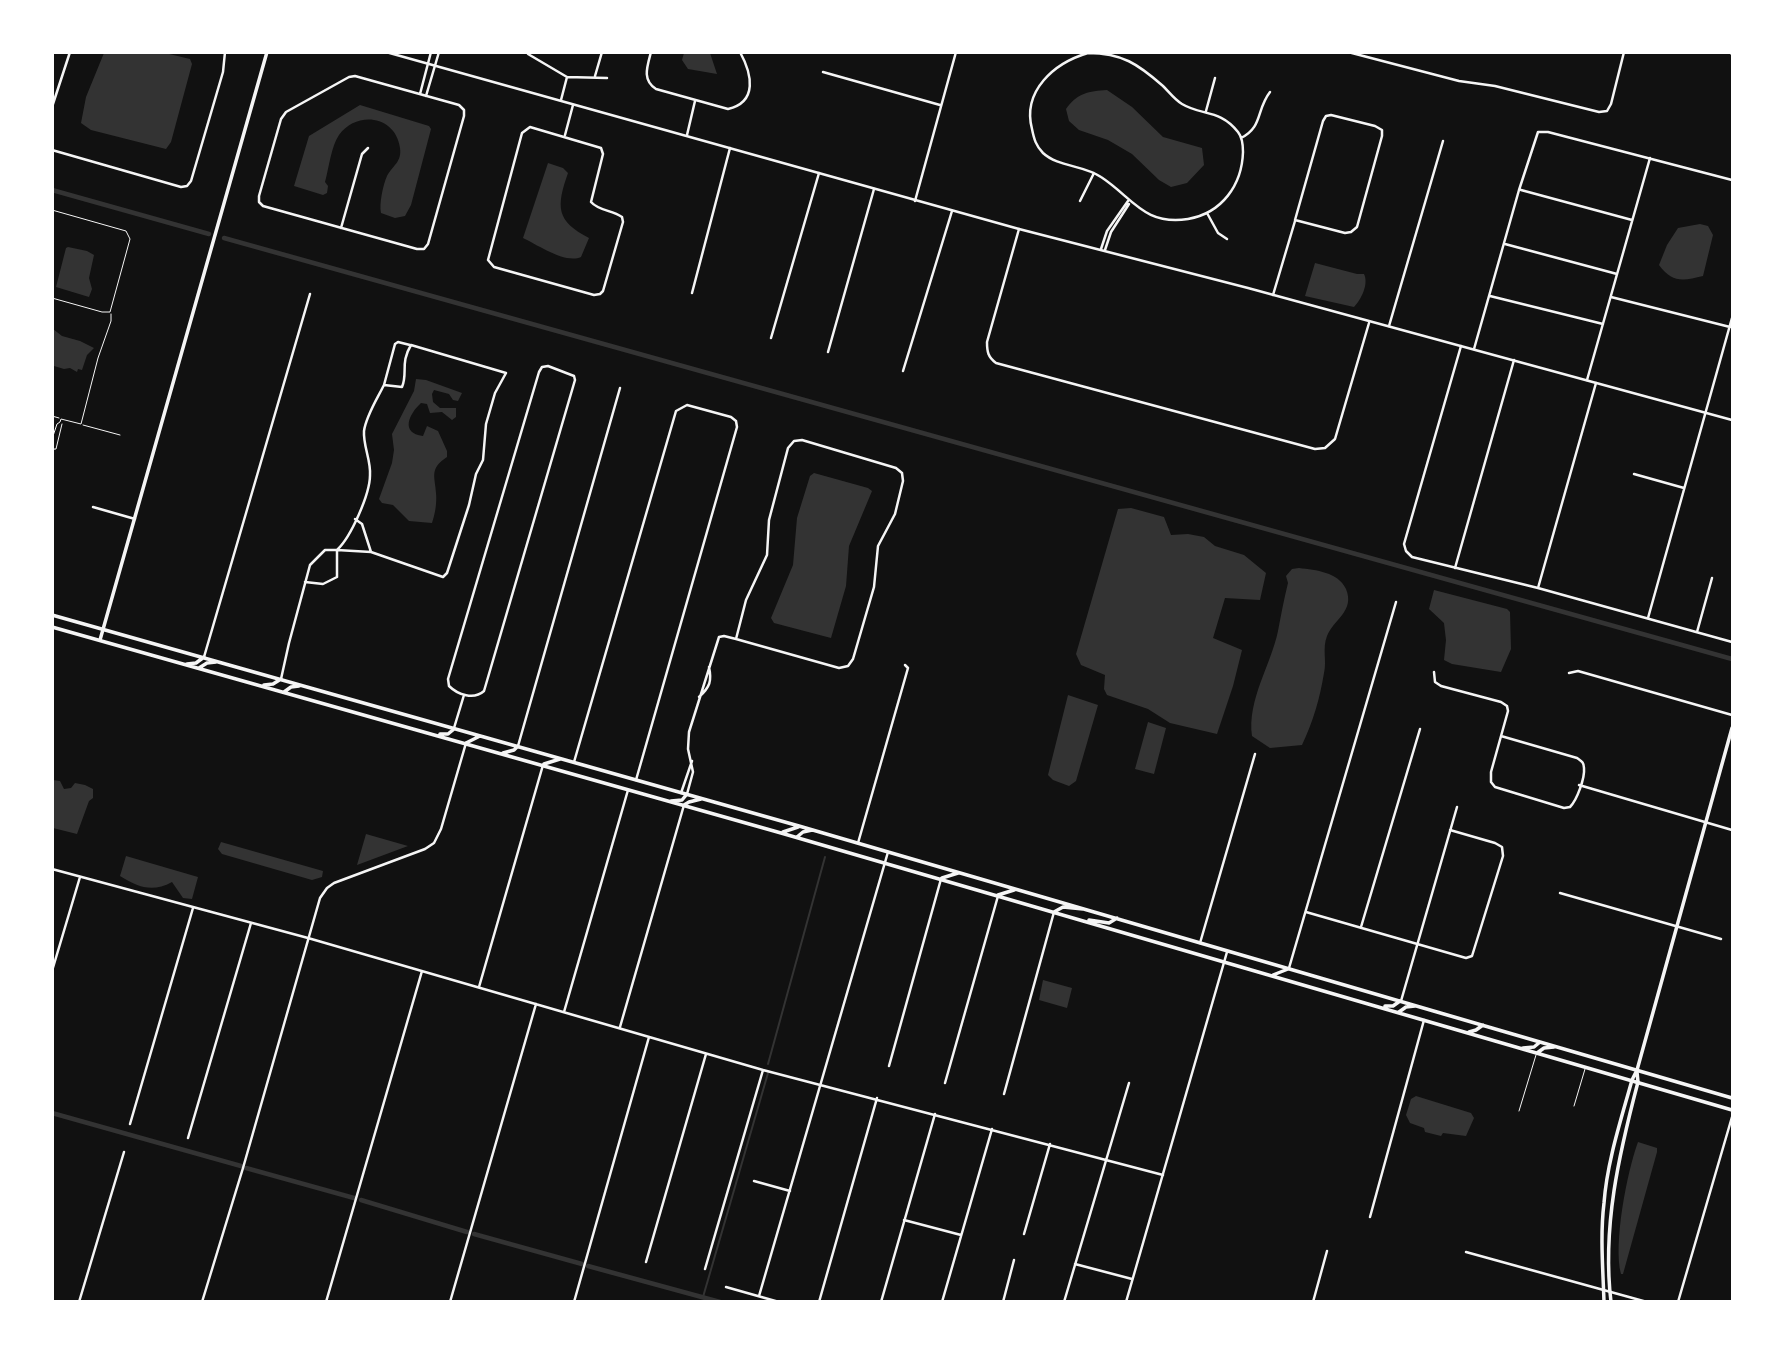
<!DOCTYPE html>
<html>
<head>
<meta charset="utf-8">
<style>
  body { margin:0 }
  #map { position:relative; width:1785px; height:1354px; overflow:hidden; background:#111; font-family:"Public Sans",sans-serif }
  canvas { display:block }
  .frame { position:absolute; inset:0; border:54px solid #fff; pointer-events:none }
</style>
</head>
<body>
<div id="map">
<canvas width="1785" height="1354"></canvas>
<div class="frame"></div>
</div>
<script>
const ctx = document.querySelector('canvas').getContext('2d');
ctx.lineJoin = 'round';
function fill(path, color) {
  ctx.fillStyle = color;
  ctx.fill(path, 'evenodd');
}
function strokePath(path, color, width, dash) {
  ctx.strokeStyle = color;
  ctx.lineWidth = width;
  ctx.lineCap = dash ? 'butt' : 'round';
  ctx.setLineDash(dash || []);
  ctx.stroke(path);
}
const water = new Path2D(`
  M104 53H165L190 59 192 64 171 142 166 149 91 130 81 123 86 97Z
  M684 53H710L717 74 688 69 682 60Z
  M1107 90 1132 107 1163 137 1202 148 1204 165 1187 183 1171 187 1159 180 1132 154 1108 140 1079 130 1069 121 1066 109C1077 93 1089 91 1107 90Z
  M360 105 429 126 431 129 411 205 405 216 395 218 381 213C379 204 383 185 387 176 393 165 402 162 400 148 396 116 357 110 339 135 331 147 329 167 325 182L328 186 327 193 323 195 294 186 309 136Z
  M548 163 563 168 568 173C556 207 556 221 589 238L581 257C565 264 538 245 523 238Z
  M1700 224 1708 226 1713 235 1703 276C1683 281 1672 283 1659 265L1667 245 1678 228Z
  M68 247 87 251 94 255 89 278 92 289 89 297 56 287 66 248Z
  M1315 263 1357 274H1364C1369 284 1361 300 1354 307L1305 296Z
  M53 329 62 336 80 341 94 348 87 355 82 370 78 369 77 372 70 368 64 369 54 366 53 370Z
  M416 379 426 380 462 393 458 401 453 400 449 394 434 390 432 394 433 402 440 408H456V417L452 420 442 412 430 413 427 404 421 403C409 414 400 433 423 436L427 426 438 431 447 451V457C429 469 435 476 436 493 437 503 435 514 432 523L409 521 393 505 382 503 379 499 392 463 394 450 392 434 414 391Z
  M814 473 868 488 872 491 849 546 846 586 831 638 774 623 771 618 793 565 797 518 810 476Z
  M1131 508 1164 517 1171 535 1188 534 1204 537 1215 546 1244 555 1266 573 1260 600 1225 598 1213 638 1242 650 1233 686 1217 734 1170 723 1148 709 1107 695 1104 689 1105 675 1081 665 1076 654 1118 509Z
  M1299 568C1316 570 1338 572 1346 589 1355 611 1334 619 1327 636 1322 649 1327 661 1324 673 1320 698 1313 722 1302 745L1270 748 1252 736C1247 700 1271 665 1278 631 1281 615 1284 599 1288 583L1286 576 1292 569Z
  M1434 590 1507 609 1510 612 1511 649 1501 672 1452 664 1444 660 1446 640 1444 623 1429 609Z
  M1068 695 1098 705 1076 781 1069 786 1053 780 1048 775Z
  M1148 722 1166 728 1154 774 1135 769Z
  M53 780 60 781 64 789 71 788 75 783 85 785 93 789V798L89 801 77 834 53 828Z
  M366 834 408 846 357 865Z
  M221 842 323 871 322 877 312 880 222 854 218 849Z
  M126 856 198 877 192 899 183 898 172 882C152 893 138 887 120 876Z
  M1043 980 1072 988 1067 1008 1039 1000Z
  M1416 1096 1471 1113 1474 1118 1466 1136 1443 1133 1441 1136 1425 1132 1424 1128 1410 1123 1406 1115 1411 1099Z
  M1638 1142 1657 1148V1152L1623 1274H1621C1613 1244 1627 1172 1638 1142Z`);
const stream = new Path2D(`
  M768 1064 825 857
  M703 1297 768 1073`);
const canal = new Path2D(`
  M52 190 209 234
  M224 238 1732 659
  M52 1113 241 1166
  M246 1168 354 1198
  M361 1200 467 1232
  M474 1234 582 1264
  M588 1266 720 1302`);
const service = new Path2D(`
  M52 210 126 231 130 239 110 312H102L52 298
  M52 416 59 418
  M83 425 120 435
  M52 439 57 424 60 422 61 419 81 424 98 358 111 321V314
  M52 453 54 449H56L62 424
  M1574 1106 1585 1069
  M1519 1111 1536 1055`);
const minor = new Path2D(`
  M651 52C647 67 642 80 656 89L728 109C758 102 752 74 740 52
  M1348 52 1459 81 1495 86 1599 112 1607 111 1611 104 1624 52
  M1729 52 1732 54
  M1088 53C1122 53 1138 64 1163 86 1169 92 1175 100 1182 104 1202 116 1220 109 1238 132 1242 137 1243 145 1243 152 1242 185 1222 213 1188 219 1144 226 1132 197 1101 177 1084 165 1058 167 1043 153 1036 146 1034 139 1032 129 1022 91 1054 63 1088 53Z
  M528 54 567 77 607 78
  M823 72 940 105
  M355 76 459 105 464 110V116L428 244 424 249H417L263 206 259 202V196L281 119 286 112 349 77Z
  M595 76 602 52
  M420 94 431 52
  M426 96 439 52
  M561 100 567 77
  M52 107 70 52
  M1206 111 1215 78
  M1331 115 1375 126 1382 130V136L1357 227 1351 232 1345 233 1295 220 1323 121 1326 116Z
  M530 127 601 148 603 154 591 202C599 211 612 210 622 217L623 222 603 291 600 294 594 295 494 267 488 260 522 133Z
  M565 135 573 105
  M687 135 695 101
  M1241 138C1263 127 1256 110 1270 92
  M52 150 181 187 187 186 191 181 223 72 225 52
  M1521 190 1632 220
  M915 201 956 52
  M1080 201 1094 173
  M1207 213 1218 233 1227 239
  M341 228 362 154 368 148
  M1019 229 987 342C987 352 988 357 996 363L1315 449 1325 448 1335 439 1369 323
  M1505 244 1617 274
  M1101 249 1107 231 1128 201
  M1105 250 1111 232 1129 204
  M692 293 730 148
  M1273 295 1295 221
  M1490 296 1603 324
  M1611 297 1730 327
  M1389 326 1443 141
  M771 338 819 173
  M1461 346 1404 544 1406 551 1412 557 1538 588 1732 642
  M1474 349 1519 190 1538 132H1548L1732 180
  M828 352 874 189
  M548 366 574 376 575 380 484 691C474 700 458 695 449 686L448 679 539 372 542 367Z
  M903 371 952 211
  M1587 380 1650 158
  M384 385 395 344 398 342 410 345
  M1634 474 1684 488
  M93 507 135 519
  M355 519 362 524 371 552
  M1455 568 1514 360
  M1538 588 1596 383
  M1648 618 1732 318
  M1697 632 1712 578
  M204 657 310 294
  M1434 672 1435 682 1441 686 1501 702 1507 706 1508 711 1491 772V782L1495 787 1564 808 1570 807C1577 800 1585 778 1584 768 1584 762 1581 761 1577 758L1501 736
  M1569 673 1578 671 1732 715
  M281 679 289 643 310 565 325 550H337C351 537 370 494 370 475 371 460 363 446 364 431 366 416 377 399 384 385L402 387C408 373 400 363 411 345L506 373 495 393 486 424 483 460 476 474 469 505 447 573 443 577 371 552 337 550V577L323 584 305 582
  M699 697C710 687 712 681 709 667
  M454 728 464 695
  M518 746 620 388
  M574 762 676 411 687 405 731 417 736 421 737 427 636 780
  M1579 785 1732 830
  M681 793 692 761
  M687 794 693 772 688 749 689 732 719 637 724 636 736 639 839 668 848 666 853 659 874 587 878 546 895 514 903 481 902 473 896 468 802 440 794 441 788 448 769 520 767 555 746 600 736 639
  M858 843 908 668 905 665
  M52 869 308 938 763 1070 1163 1175
  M1560 893 1721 939
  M1306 912 1466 958 1472 956 1503 856 1502 847 1495 843 1450 830
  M1361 927 1420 729
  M1200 943 1255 754
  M1289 968 1396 602
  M52 971 80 877
  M479 987 543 765
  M1401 1001 1457 807
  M564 1012 628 790
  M620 1027 684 805
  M889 1066 941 879
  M945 1083 998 896
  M1004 1094 1054 912
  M130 1124 193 908
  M188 1138 251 923
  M754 1181 790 1191
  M1370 1217 1424 1020
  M904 1220 961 1235
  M1024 1234 1050 1144
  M1466 1252 1647 1302
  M646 1262 706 1054
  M1075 1264 1132 1279
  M705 1269 763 1070
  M726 1287 779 1302
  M759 1296 888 852
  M79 1302 124 1152
  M326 1302 422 971
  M450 1302 536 1004
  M574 1302 649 1037
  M819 1302 877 1098
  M881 1302 935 1114
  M942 1302 992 1129
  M1003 1302 1014 1260
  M1064 1302 1129 1083
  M1313 1302 1327 1251
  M1678 1302 1732 1117`);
const tertiary = new Path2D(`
  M386 52 1019 229 1248 288 1732 420
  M202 1302 243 1168 320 898 327 888 334 883 425 849 434 843 441 829 466 743
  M1126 1302 1227 952`);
const secondary = new Path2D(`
  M100 640 267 52
  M1604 1302C1603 1269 1600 1236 1604 1203 1607 1162 1621 1120 1632 1080L1637 1070 1732 728
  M1611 1302C1602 1227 1619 1154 1638 1082L1637 1072`);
const primary = new Path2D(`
  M52 615 799 826 1732 1098
  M52 627 781 833 1732 1110
  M187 664 196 663 204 657
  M199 668 207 663 216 662
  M264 685 273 684 281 679
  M284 692 291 687 299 686
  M440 734H448L454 729
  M466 743 480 736
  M503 753 514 750 518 746
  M544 764 560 759
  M671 801 682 800 687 794
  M684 805 689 802 701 799
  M783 832 798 827
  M797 837 803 832 812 830
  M942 878 958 873
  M998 895 1014 890
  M1054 912 1063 907 1083 909
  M1089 920 1109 923 1117 918
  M1273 975 1288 969
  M1385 1006H1393L1400 1001
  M1399 1012 1406 1007 1415 1006
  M1469 1032 1476 1030 1483 1025
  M1523 1048 1534 1047 1540 1042
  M1537 1053 1544 1048 1554 1047`);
fill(water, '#333');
strokePath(stream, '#333', 2);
strokePath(canal, '#333', 4.5);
strokePath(service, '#f5f5f5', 1);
strokePath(minor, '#f5f5f5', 2.5);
strokePath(tertiary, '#f5f5f5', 2.5);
strokePath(secondary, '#f5f5f5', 3.5);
strokePath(primary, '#f5f5f5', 3.5);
</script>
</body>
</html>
